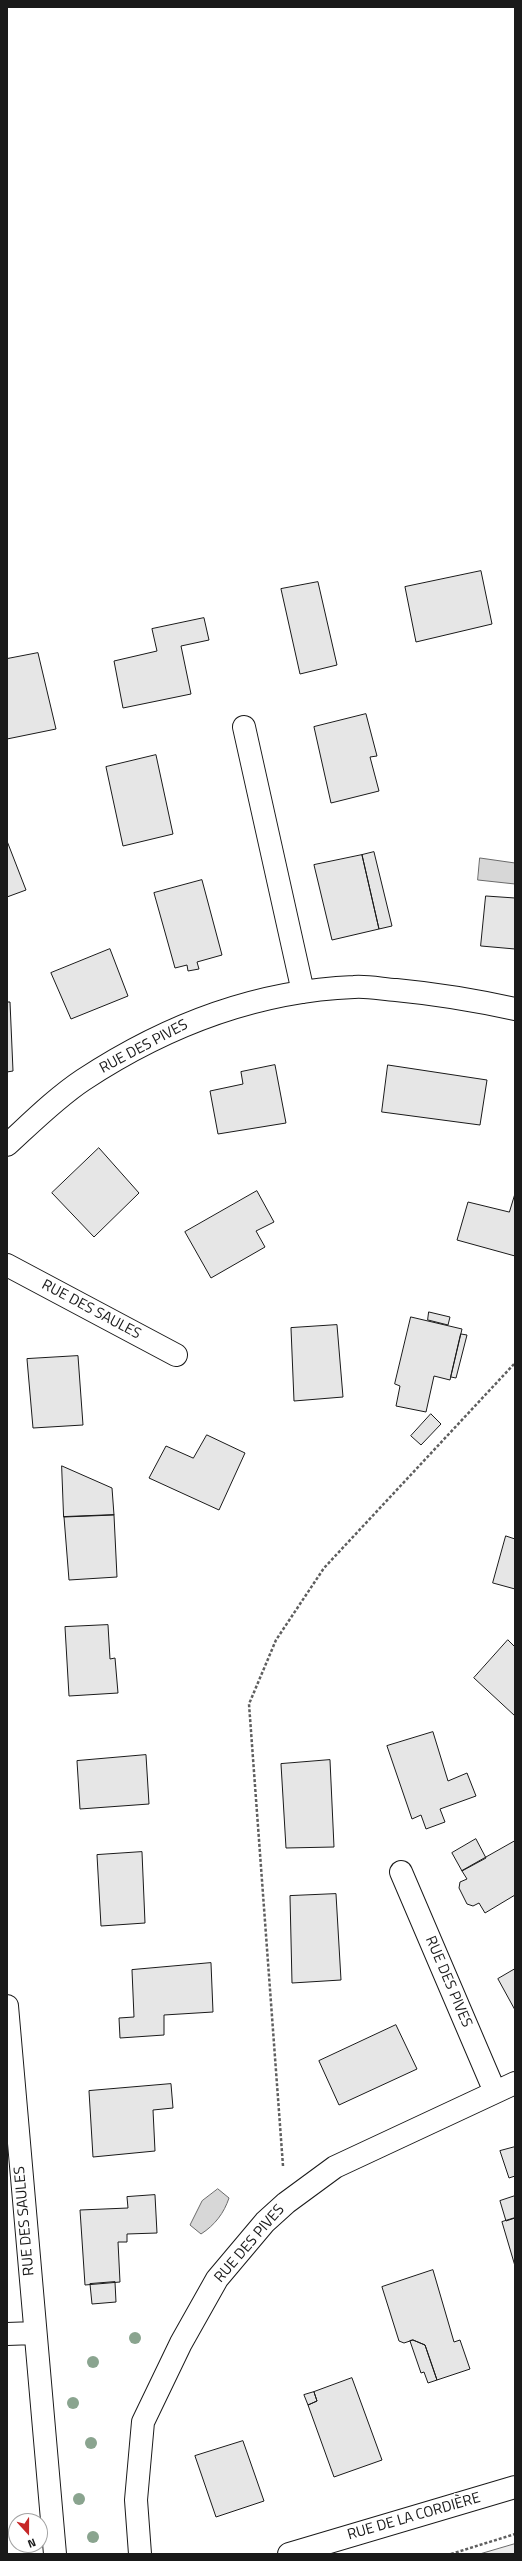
<!DOCTYPE html>
<html>
<head>
<meta charset="utf-8">
<style>
  body { margin:0 }
  #map { position:relative; width:522px; height:2561px; overflow:hidden; background:#fff; font-family:"Titillium Web",sans-serif }
  canvas { display:block }
  .frame { position:absolute; inset:0; border:8px solid #1a1a1a; pointer-events:none }
  .north { position:absolute; left:8px; top:2513px; width:40px; height:40px; box-sizing:border-box; background:#fff; border:1px solid #a3a3a3; border-radius:50%; rotate:159deg; font-size:11px; font-weight:700; line-height:16px; text-align:center; color:#1a1a1a }
  .north::after { content:''; display:block; margin:auto; width:14px; height:18px; background:#c62828; clip-path:polygon(50% 0,100% 100%,50% 72%,0 100%) }
</style>
</head>
<body>
<div id="map">
<canvas width="522" height="2561"></canvas>
<div class="frame"></div>
<div class="north">N</div>
</div>
<script>
const ctx = document.querySelector('canvas').getContext('2d');
ctx.lineJoin = 'round';
function fill(path, color) {
  ctx.fillStyle = color;
  ctx.fill(path, 'evenodd');
}
function strokePath(path, color, width, dash) {
  ctx.strokeStyle = color;
  ctx.lineWidth = width;
  ctx.lineCap = dash ? 'butt' : 'round';
  ctx.setLineDash(dash || []);
  ctx.stroke(path);
}
function write(font, color, halo, rows, align = 'center') {
  ctx.font = font + ' "Titillium Web",sans-serif';
  ctx.lineWidth = 3;
  ctx.setLineDash([]);
  ctx.textBaseline = 'middle';
  ctx.strokeStyle = halo;
  ctx.fillStyle = color;
  for (const [text, x, y, turn = 0] of rows) {
    ctx.save();
    ctx.translate(x, y);
    ctx.rotate((+turn || 0) * Math.PI / 180);
    ctx.textAlign = isNaN(turn) ? turn : align;
    if (halo) ctx.strokeText(text, 0, 0);
    ctx.fillText(text, 0, 0);
    ctx.restore();
  }
}
const built = new Path2D(`
  M515 2544V2554H480Z`);
const water = new Path2D(`
  M480 858 515 863V884L478 880Z
  M218 2189 229 2198C224 2213 215 2225 201 2234L190 2225 202 2201Z`);
const building = new Path2D(`
  M481 571 492 624 416 642 405 587Z
  M318 582 337 665 300 674 281 589Z
  M204 618 209 640 181 646 191 694 123 708 114 661 157 651 152 629Z
  M38 653 56 729 7 739V659Z
  M366 714 377 756 370 757 379 791 331 803 314 727Z
  M156 755 173 834 123 846 106 767Z
  M7 841 26 890 7 897Z
  M374 852 392 926 379 929 362 855Z
  M362 855 379 929 332 940 314 865Z
  M202 880 222 955 197 962 199 969 188 971 187 965 175 968 154 893Z
  M486 896 515 898V949L481 946Z
  M110 949 128 996 71 1019 51 973Z
  M7 1002H10L13 1071 7 1072Z
  M275 1065 286 1123 218 1134 210 1091 243 1084 241 1072Z
  M388 1065 487 1080 480 1125 382 1112Z
  M99 1148 139 1193 94 1237 52 1193Z
  M257 1191 274 1222 256 1231 265 1247 211 1278 185 1232Z
  M515 1194V1256L457 1240 468 1202 509 1212Z
  M429 1312 450 1317 448 1325 428 1320Z
  M411 1317 462 1329 450 1380 434 1376 426 1412 396 1406 400 1386 395 1384Z
  M337 1325 343 1397 294 1401 291 1328Z
  M461 1334 467 1335 456 1378 451 1377Z
  M78 1356 83 1425 33 1428 27 1359Z
  M431 1414 441 1424 421 1445 411 1436Z
  M207 1435 245 1453 219 1510 149 1478 166 1446 193 1458Z
  M62 1466 112 1488 114 1515 64 1517Z
  M114 1515 117 1577 69 1580 64 1517Z
  M506 1536 515 1539V1589L493 1583Z
  M108 1625 110 1659 115 1658 118 1693 69 1696 65 1627Z
  M508 1640 515 1647V1716L474 1678Z
  M433 1732 448 1781 467 1773 476 1796 440 1809 445 1822 426 1829 421 1815 412 1819 387 1746Z
  M146 1755 149 1804 80 1809 77 1761Z
  M330 1760 334 1847 286 1848 281 1764Z
  M476 1839 486 1858 462 1871 452 1853Z
  M515 1841V1895L485 1913 479 1903 473 1906 467 1904 459 1888 460 1882 467 1879 462 1871Z
  M142 1852 145 1923 101 1926 97 1855Z
  M336 1894 341 1980 292 1983 290 1896Z
  M211 1963 213 2012 164 2015V2035L120 2038 119 2018 134 2017 132 1970Z
  M515 1969V2010L498 1979Z
  M396 2025 417 2069 339 2105 319 2061Z
  M171 2084 173 2108 153 2110 155 2151 93 2157 89 2091Z
  M515 2147V2176L509 2178 500 2151Z
  M155 2195 157 2233 127 2234V2242H118L120 2282 85 2285 80 2210 128 2208 127 2197Z
  M515 2196V2218L506 2221 500 2201Z
  M515 2218V2266L502 2222Z
  M433 2270 454 2342 460 2340 470 2369 437 2380 425 2345 413 2340 404 2343 399 2341 382 2287Z
  M115 2282 116 2302 92 2304 90 2284Z
  M413 2340 425 2345 437 2380 428 2383 424 2372 421 2373 410 2341Z
  M352 2378 382 2460 334 2477 308 2405 317 2401 314 2392Z
  M314 2392 317 2401 308 2405 304 2395Z
  M243 2441 264 2501 216 2517 195 2456Z`);
const path = new Path2D(`
  M283 2166 249 1704 276 1640 324 1568 515 1363
  M451 2554 515 2534`);
const minor = new Path2D(`
  M244 727 303 992
  M7 1145C31 1123 56 1098 83 1080 165 1026 255 991 354 987 367 986 382 989 396 990 438 994 474 1000 515 1009
  M7 1265 176 1355
  M401 1872 495 2092
  M7 2006 55 2554
  M7 2334 35 2333
  M140 2554 136 2500 143 2422 181 2343 217 2279 265 2222 286 2203 335 2167 515 2083`);
const tertiary = new Path2D(`
  M289 2554 515 2487`);
const trees = [
  [135,2338],
  [93,2362],
  [73,2403],
  [91,2443],
  [79,2499],
  [93,2537]
];
const streetNames = [
  ["RUE DES PIVES",144,1047,-28],
  ["RUE DES SAULES",91,1310,28],
  ["RUE DES PIVES",448,1982,67],
  ["RUE DES SAULES",25,2221,-95],
  ["RUE DES PIVES",250,2244,-49],
  ["RUE DE LA CORDIÈRE",414,2517,-16]
];
fill(built, '#ededed');
strokePath(built, '#6a6a6a', 1);
fill(water, '#d7d7d7');
strokePath(water, '#6a6a6a', 1);
fill(building, '#e6e6e6');
strokePath(building, '#1a1a1a', 1);
strokePath(minor, '#1a1a1a', 24);
strokePath(tertiary, '#1a1a1a', 24);
strokePath(path, '#5f5f5f', 2.5, [3, 2]);
strokePath(minor, '#fff', 22);
strokePath(tertiary, '#fff', 22);
ctx.fillStyle = '#8aa48f';
for (const [x, y] of trees) {
  ctx.beginPath();
  ctx.arc(x, y, 6, 0, 2 * Math.PI);
  ctx.fill();
}
write('15px', '#1a1a1a', '#fff', streetNames);
</script>
</body>
</html>
